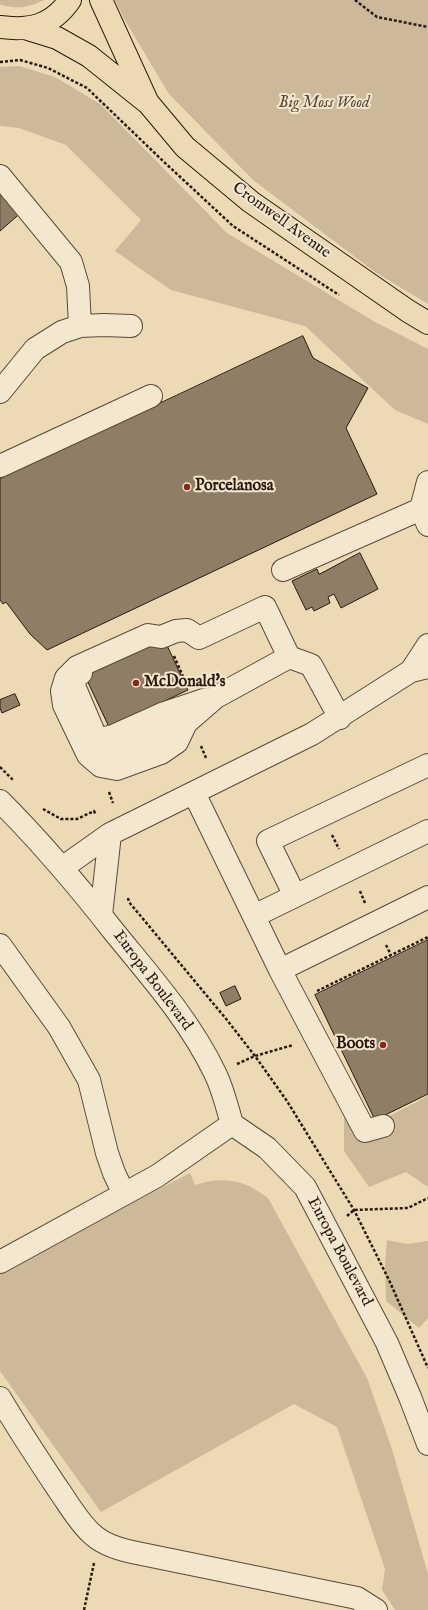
<!DOCTYPE html>
<html>
<head>
<meta charset="utf-8">
<style>
  body { margin:0 }
  canvas { display:block; background:#ecdab5 }
</style>
</head>
<body>
<canvas width="428" height="1610"></canvas>
<script>
const ctx = document.querySelector('canvas').getContext('2d');
ctx.lineJoin = 'round';
function fill(path, color) {
  ctx.fillStyle = color;
  ctx.fill(path, 'evenodd');
}
function strokePath(path, color, width, dash) {
  ctx.strokeStyle = color;
  ctx.lineWidth = width;
  ctx.lineCap = dash ? 'butt' : 'round';
  ctx.setLineDash(dash || []);
  ctx.stroke(path);
}
function write(font, color, halo, rows, align = 'center') {
  ctx.font = font + ' "IM FELL English",serif';
  ctx.lineWidth = 4;
  ctx.setLineDash([]);
  ctx.textBaseline = 'middle';
  ctx.strokeStyle = halo;
  ctx.fillStyle = color;
  for (const [text, x, y, turn = 0] of rows) {
    ctx.save();
    ctx.translate(x, y);
    ctx.rotate((+turn || 0) * Math.PI / 180);
    ctx.textAlign = isNaN(turn) ? turn : align;
    if (halo) ctx.strokeText(text, 0, 0);
    ctx.fillText(text, 0, 0);
    ctx.restore();
  }
}
const green = new Path2D(`
  M0 0H44C27 8 19 9 1 5L0 4Z
  M115 0H428V304L375 272 253 180 169 94 123 17Z
  M19 66 55 77 100 104 227 233 375 322 428 349V424L395 410 305 326 171 290 115 251 141 220 66 145 19 128 0 126V67Z
  M428 1096V1187L406 1172 369 1187 344 1151V1101L372 1125Z
  M190 1173 195 1185C212 1179 232 1178 249 1186 255 1189 262 1194 268 1198L367 1378 392 1449 428 1574V1610H395L382 1590 385 1569 337 1427 294 1404 101 1512 0 1371V1272Z
  M387 1240 407 1244 428 1241V1318L419 1328 386 1301 385 1265Z`);
const building = new Path2D(`
  M0 182 24 210 0 231Z
  M303 336 313 358 368 388 346 428 377 494 47 650 30 634 6 602 3 604 0 600V479Z
  M360 553 378 589 341 608 334 594 328 597 330 603 314 611 312 607 306 610 292 581 317 569 319 574Z
  M164 639 188 690 109 727 85 676Z
  M15 694 20 705 2 713 0 708V700Z
  M428 940V1094L375 1120 315 995Z
  M235 986 241 999 226 1006 220 993Z`);
const path = new Path2D(`
  M355 0 377 17 428 27
  M0 62 20 60 48 68 87 88 163 161 233 226 339 295
  M174 656 185 681
  M201 746 206 758
  M0 767 14 781
  M109 792 113 803
  M43 809 61 819H77L94 811 96 815
  M332 835 339 849
  M360 891 365 903
  M128 898 129 902 227 1020 255 1056 287 1101 354 1210 389 1280 428 1368
  M386 945 391 955
  M317 991 428 937
  M237 1064 255 1056 293 1045
  M347 1216 354 1210 408 1208 428 1198
  M84 1610 94 1563`);
const minor = new Path2D(`
  M0 176 71 262 78 286 80 326
  M0 392 35 349 62 332 80 326 104 325 131 326
  M0 466 151 396
  M428 482 421 509 428 525
  M283 570 421 509
  M289 657 216 697 186 723 177 742 161 753 117 769 101 766 88 755 64 705 62 691 66 678 77 667 148 635 161 637 176 631 187 630 199 638 265 607 289 657 311 665 340 718
  M411 671 428 645
  M81 673 72 681 97 740 113 736 162 714 207 699
  M97 740 109 750 123 752 154 739 166 729 180 709
  M194 793 280 970 365 1131 383 1126
  M0 801C41 842 79 887 115 933 151 977 190 1021 215 1073 223 1089 227 1107 232 1124L267 1148 305 1187 387 1343 410 1397 428 1444
  M62 868 110 834 312 734 411 671 428 667
  M295 896 428 831
  M101 915 110 834
  M254 916 295 896 268 841 428 765
  M0 945 59 1027 89 1080 107 1153 114 1173 124 1194
  M280 970 428 897
  M0 1262 157 1176 232 1124
  M0 1398C18 1429 38 1459 58 1489 68 1503 78 1521 91 1533 102 1544 118 1549 132 1552L357 1598 376 1610`);
const major = new Path2D(`
  M101 0 147 101
  M0 27C30 31 52 26 70 0
  M28 29 57 38 89 56 149 104 185 147 251 202 408 311 428 323`);
const markers = [
  [187,487,4,"#8f2418"],
  [136,683,4,"#8f2418"],
  [383,1045,4,"#8f2418"]
];
const parkNames = [
  ["Big Moss Wood",324,104]
];
const streetNames = [
  ["Cromwell Avenue",281,221,36],
  ["Europa Boulevard",152,981,53],
  ["Europa Boulevard",339,1252,62]
];
const poiNames = [
  ["Porcelanosa",195,487],
  ["McDonald's",144,683],
  ["Boots",375,1045,"right"]
];
fill(green, '#cbb999');
fill(building, '#8e7e65');
strokePath(building, '#281a0f', 1);
strokePath(minor, '#594a38', 24);
strokePath(major, '#281a0f', 24);
strokePath(path, '#281a0f', 2.5, [3, 2]);
strokePath(minor, '#f3e7cf', 22);
strokePath(major, '#ecdab5', 22);
for (const [x, y, r, color] of markers) {
  const dot = new Path2D();
  dot.arc(x, y, r, 0, 2 * Math.PI);
  ctx.fillStyle = color;
  ctx.fill(dot);
  strokePath(dot, '#f3e7cf', 1.5);
}
write('italic 16px', '#594a38', '#f3e7cf', parkNames);
write('16px', '#281a0f', '#f3e7cf', streetNames);
write('bold 16px', '#281a0f', '#f3e7cf', poiNames, 'left');
</script>
</body>
</html>
